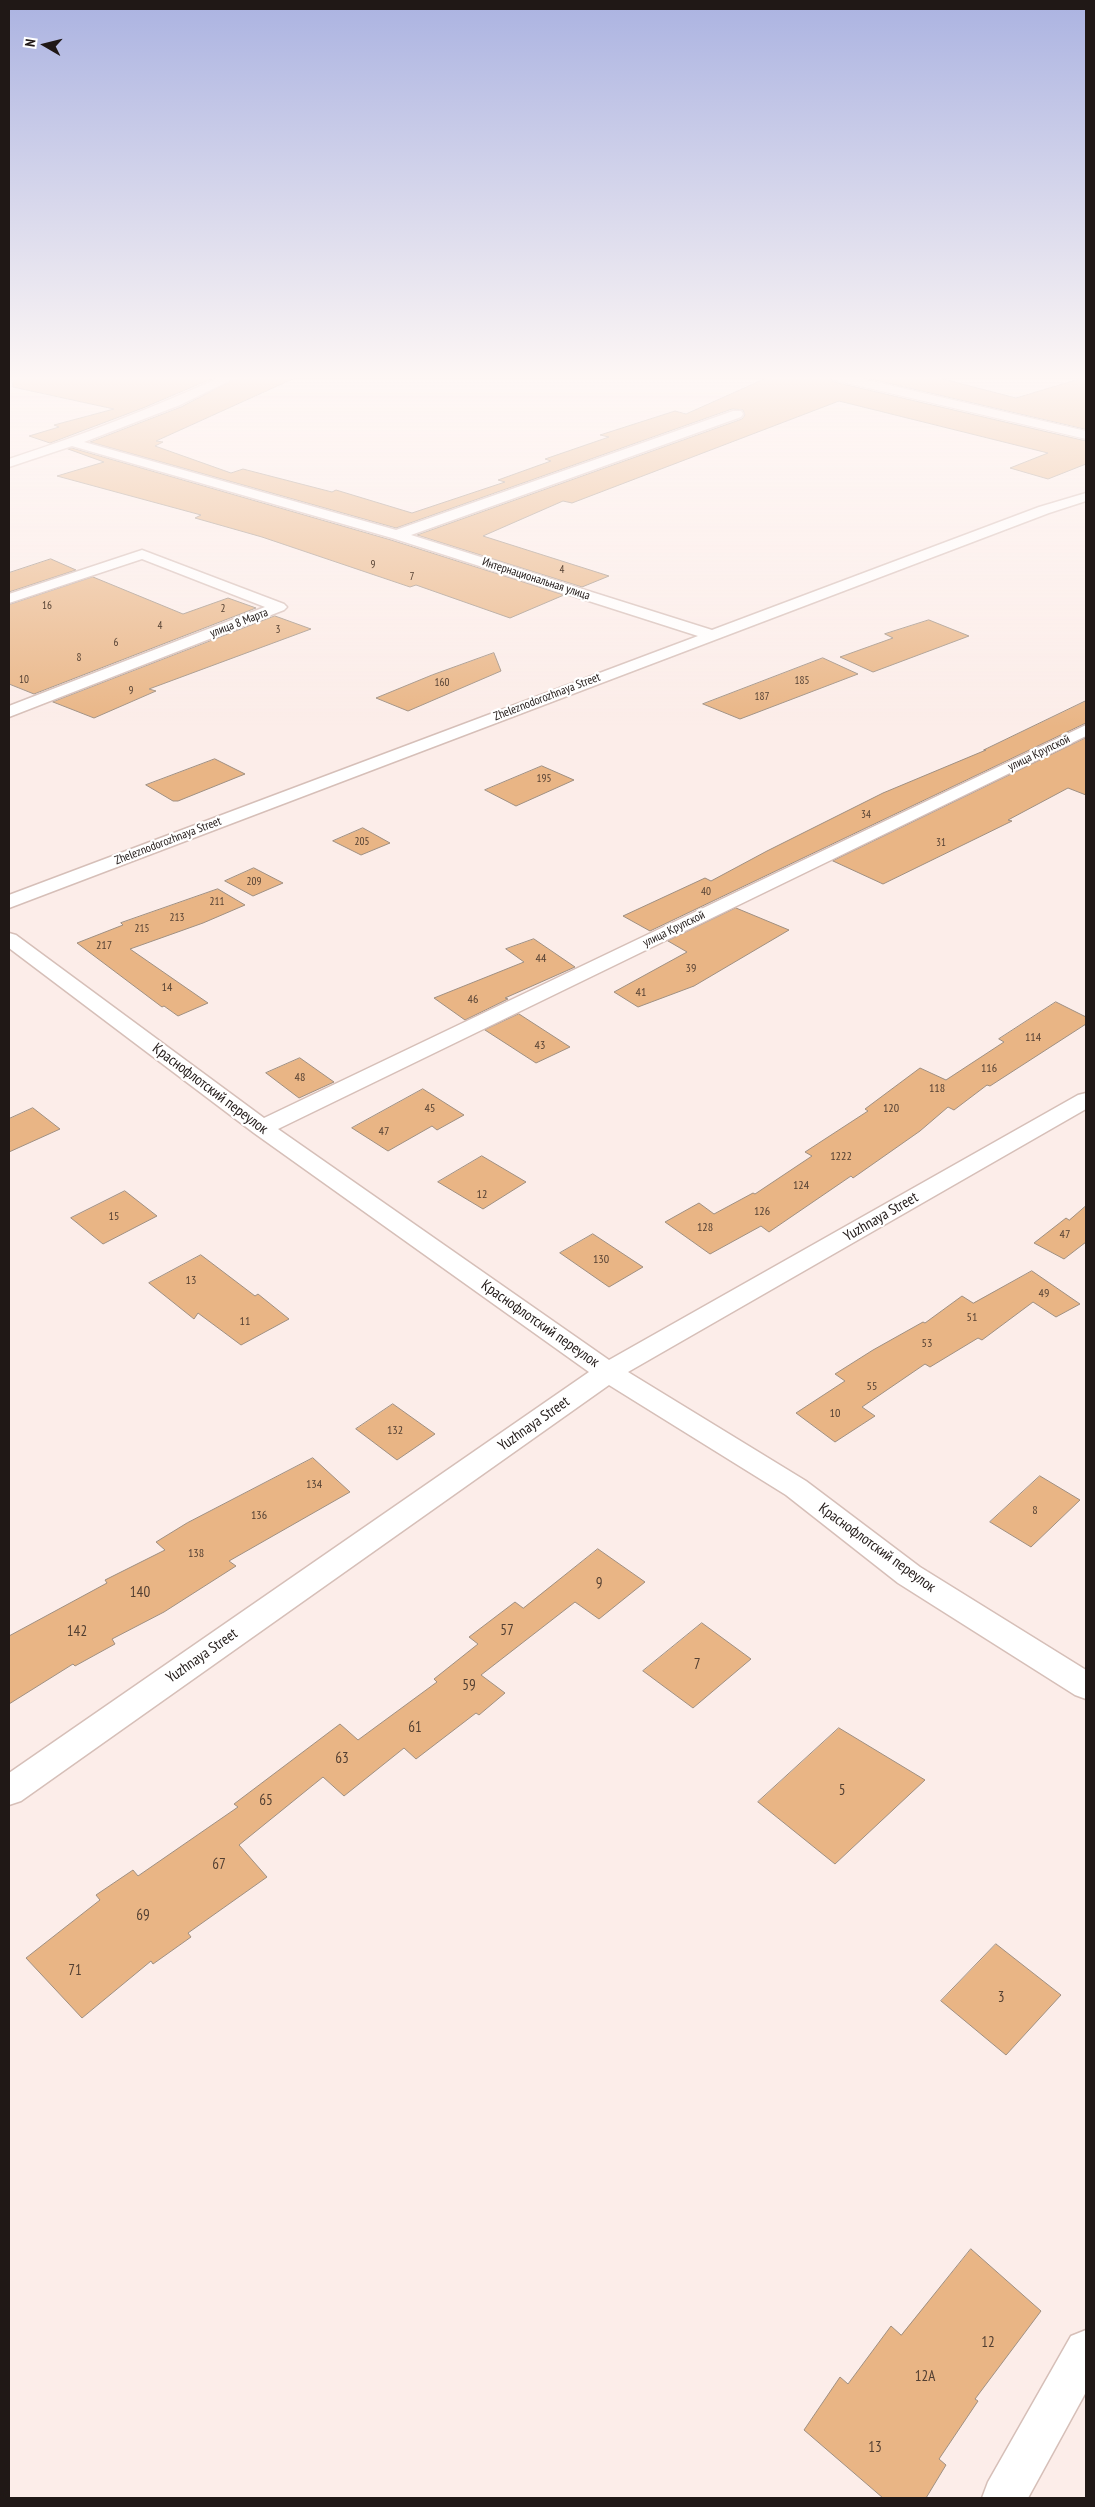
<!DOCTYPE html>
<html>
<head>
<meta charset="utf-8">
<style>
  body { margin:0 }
  #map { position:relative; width:1095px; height:2507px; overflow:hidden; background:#fcede9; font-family:"PT Sans Narrow",sans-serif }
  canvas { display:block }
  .frame { position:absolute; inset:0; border:10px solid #201816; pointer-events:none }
  .north { position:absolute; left:20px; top:20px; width:50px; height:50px; -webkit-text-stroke:4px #fff; paint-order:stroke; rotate:278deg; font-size:14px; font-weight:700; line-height:20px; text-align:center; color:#201816 }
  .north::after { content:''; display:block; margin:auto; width:18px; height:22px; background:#201816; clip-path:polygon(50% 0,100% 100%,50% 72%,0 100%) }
</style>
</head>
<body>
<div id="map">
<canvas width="1095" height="2507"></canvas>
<div class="frame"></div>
<div class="north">N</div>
</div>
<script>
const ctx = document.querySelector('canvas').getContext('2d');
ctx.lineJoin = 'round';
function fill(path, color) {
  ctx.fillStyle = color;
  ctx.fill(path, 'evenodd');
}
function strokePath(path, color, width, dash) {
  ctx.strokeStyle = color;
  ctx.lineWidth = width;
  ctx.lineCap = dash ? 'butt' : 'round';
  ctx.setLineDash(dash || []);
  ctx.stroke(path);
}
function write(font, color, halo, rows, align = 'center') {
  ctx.font = font + ' "PT Sans Narrow",sans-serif';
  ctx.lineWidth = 4.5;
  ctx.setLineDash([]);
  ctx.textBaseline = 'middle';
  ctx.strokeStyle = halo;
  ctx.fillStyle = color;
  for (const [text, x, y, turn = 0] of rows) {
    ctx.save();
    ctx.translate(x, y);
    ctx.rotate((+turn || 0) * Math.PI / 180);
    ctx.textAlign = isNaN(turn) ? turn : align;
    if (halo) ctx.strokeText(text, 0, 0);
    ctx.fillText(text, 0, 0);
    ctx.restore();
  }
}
const building = new Path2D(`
  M24 376H218L143 408 50 443 29 436 59 427 54 425 114 409 13 387V381Z
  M241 376 297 377 156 441 163 442 155 446 231 473 243 469 332 492 336 490 412 513 505 482 498 480 551 461 545 459 609 437 600 435 675 411 686 414 771 376H826L834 382 1086 441V464L1048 479 1010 468 1048 453 839 401 572 503 563 501 483 536 609 576 582 587 417 535 742 419 745 415 743 410 732 409 396 528 90 442 181 407Z
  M858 376H931L1016 398 1086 377V429Z
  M72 448 391 540 564 595 510 618 416 585 410 587 262 537 195 518 201 515 57 476 104 462 68 449Z
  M51 559 76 570 9 592V573Z
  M93 577 183 614 228 598 256 608 34 694 9 684V605Z
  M275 616 311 629 149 689 156 691 94 718 53 702Z
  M929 620 969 636 873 672 840 657 893 638 885 634Z
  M494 653 501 671 408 711 376 698 432 675Z
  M823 658 858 674 740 719 703 704Z
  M1086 701V723L650 931 623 916 705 878 711 881 767 851 883 793 986 750H984Z
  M1086 738V795L1068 788 1008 820 1012 821 883 884 833 861Z
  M215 759 245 774 178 801H173L146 785Z
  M542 766 574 780 516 806 485 790Z
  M363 828 390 843 361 855 333 841Z
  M254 868 283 883 253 896 225 881Z
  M218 889 245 905 203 923 130 949 208 1003 178 1016 164 1006 162 1007 77 943 123 925 121 923Z
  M736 908 789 930 694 986 638 1007 614 992 687 952 668 941Z
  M534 939 575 967 505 998 508 999 465 1020 434 998 524 962 506 949Z
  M1056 1002 1086 1017V1024L990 1086 987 1085 954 1110 948 1107 920 1131 853 1178 851 1176 769 1232 761 1226 710 1254 665 1222 699 1203 714 1214 753 1193 755 1194 812 1156 805 1152 868 1111 865 1109 920 1068 946 1080 1004 1042 999 1039Z
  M519 1014 570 1047 536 1063 485 1030Z
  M300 1058 334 1082 299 1098 266 1073Z
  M423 1089 464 1115 437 1130 432 1126 388 1151 352 1128Z
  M33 1108 60 1129 9 1152V1119Z
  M482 1156 526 1182 483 1209 438 1182Z
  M125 1191 157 1216 103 1244 71 1218Z
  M1086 1206V1242L1064 1259 1034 1243 1066 1218 1069 1220Z
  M593 1234 643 1267 609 1287 560 1253Z
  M201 1255 255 1296 258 1294 289 1319 241 1345 198 1313 194 1319 149 1283Z
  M1032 1271 1080 1304 1056 1317 1033 1302 982 1340 978 1338 930 1367 925 1364 862 1407 875 1416 835 1442 796 1413 845 1381 835 1374 873 1350 923 1322 925 1323 962 1296 973 1303Z
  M393 1404 435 1434 397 1460 356 1429Z
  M313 1458 350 1492 229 1561 236 1566 164 1612 112 1639 115 1644 75 1666 73 1664 9 1704V1636L107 1583 105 1580 165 1550 156 1542 187 1523Z
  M1040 1476 1080 1500 1031 1547 990 1522Z
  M598 1549 645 1582 599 1619 575 1602 481 1675 505 1693 479 1715 476 1713 416 1759 404 1748 344 1796 323 1777 239 1845 267 1877 188 1933 191 1937 153 1964 151 1961 82 2018 26 1958 100 1900 96 1895 133 1870 138 1876 238 1807 234 1804 340 1724 358 1740 437 1682 434 1679 478 1644 469 1637 515 1602 523 1608Z
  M702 1623 751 1659 693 1708 643 1671Z
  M839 1728 925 1780 835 1864 758 1802Z
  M996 1944 1061 1995 1006 2055 941 2001Z
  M971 2249 1041 2311 975 2399 978 2401 939 2459 946 2465 926 2498H883L804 2430 840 2377 848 2384 891 2326 901 2335Z`);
const street = new Path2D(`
  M9 376H22L9 381Z
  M223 376H239L180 405 84 442 396 530 733 411H741L743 414 741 417 411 535 712 630 1039 507 1086 493V501L1049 513 9 908V895L698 636 392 538 72 446 9 467V459C82 435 153 408 223 376Z
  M142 550 284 604 287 607 284 610 9 717V706L265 607 142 559 9 603V594Z
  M1086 725V736L278 1129 609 1360 1078 1095 1086 1093V1109L628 1372 806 1481 920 1567 1086 1670V1699L1075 1695 898 1583 786 1495 609 1385 21 1801 9 1805V1773L589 1372 254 1133 9 948V933L16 935 264 1118Z
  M1086 2330V2392L1028 2498H982L988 2482 1071 2336Z`);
const secondary = new Path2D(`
  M828 376H850L1086 431V439L834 380Z`);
const farNumbernames = [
  ["9",373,565],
  ["4",562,570],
  ["7",412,577],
  ["16",47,606],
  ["2",223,609],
  ["4",160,626],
  ["3",278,630],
  ["6",116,643],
  ["8",79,658],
  ["10",24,680],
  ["185",802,681],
  ["160",442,683],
  ["9",131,691],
  ["187",762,697],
  ["195",544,779],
  ["34",866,815],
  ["205",362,842],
  ["31",941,843],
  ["209",254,882],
  ["40",706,892],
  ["211",217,902],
  ["213",177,918],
  ["215",142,929]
];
const farStreetnames = [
  ["Интернациональная улица",536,579,18],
  ["улица 8 Марта",239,623,-21],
  ["Zheleznodorozhnaya Street",547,697,-21],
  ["улица Крупской",1039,753,-26],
  ["Zheleznodorozhnaya Street",168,841,-21],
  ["улица Крупской",674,929,-26]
];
const numberNames = [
  ["217",104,946],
  ["44",541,959],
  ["39",691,969],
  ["14",167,988],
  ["41",641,993],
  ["46",473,1000],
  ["114",1033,1038],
  ["43",540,1046],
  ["116",989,1069],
  ["48",300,1078],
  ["118",937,1089],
  ["45",430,1109],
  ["120",891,1109],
  ["47",384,1132],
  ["1222",841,1157],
  ["124",801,1186],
  ["12",482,1195],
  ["126",762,1212],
  ["15",114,1217],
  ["128",705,1228],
  ["47",1065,1235],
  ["130",601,1260],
  ["13",191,1281],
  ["49",1044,1294],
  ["51",972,1318],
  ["11",245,1322],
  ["53",927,1344],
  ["55",872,1387],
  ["10",835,1414],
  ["132",395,1431],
  ["134",314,1485],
  ["8",1035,1511],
  ["136",259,1516],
  ["138",196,1554]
];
const streetNames = [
  ["Краснофлотский переулок",210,1089,37],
  ["Yuzhnaya Street",881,1217,-30],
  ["Краснофлотский переулок",540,1324,35],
  ["Yuzhnaya Street",534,1424,-35],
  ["Краснофлотский переулок",877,1548,36],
  ["Yuzhnaya Street",202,1656,-35]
];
const nearNumbernames = [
  ["9",599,1584],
  ["140",140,1593],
  ["57",507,1631],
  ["142",77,1632],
  ["7",697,1665],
  ["59",469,1686],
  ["61",415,1728],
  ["63",342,1759],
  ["5",842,1791],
  ["65",266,1801],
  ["67",219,1865],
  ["69",143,1916],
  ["71",75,1971],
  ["3",1001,1998],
  ["12",988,2343],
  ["12А",925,2377],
  ["13",875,2448]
];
fill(building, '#e9b585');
strokePath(building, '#9f8f81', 1);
strokePath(street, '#d6bfb8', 3);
strokePath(secondary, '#d6bfb8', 2);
fill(street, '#fff');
fill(secondary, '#fff');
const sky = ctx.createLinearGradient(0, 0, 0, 727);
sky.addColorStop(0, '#abb3e1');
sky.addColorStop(0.52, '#fef7f5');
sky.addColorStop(1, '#fef7f500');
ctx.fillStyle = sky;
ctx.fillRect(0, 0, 1095, 727);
write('11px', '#523f32', null, farNumbernames);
write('12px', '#201816', '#fff', farStreetnames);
write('12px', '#523f32', null, numberNames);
write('15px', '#201816', '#fff', streetNames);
write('15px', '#523f32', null, nearNumbernames);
</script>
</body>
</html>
